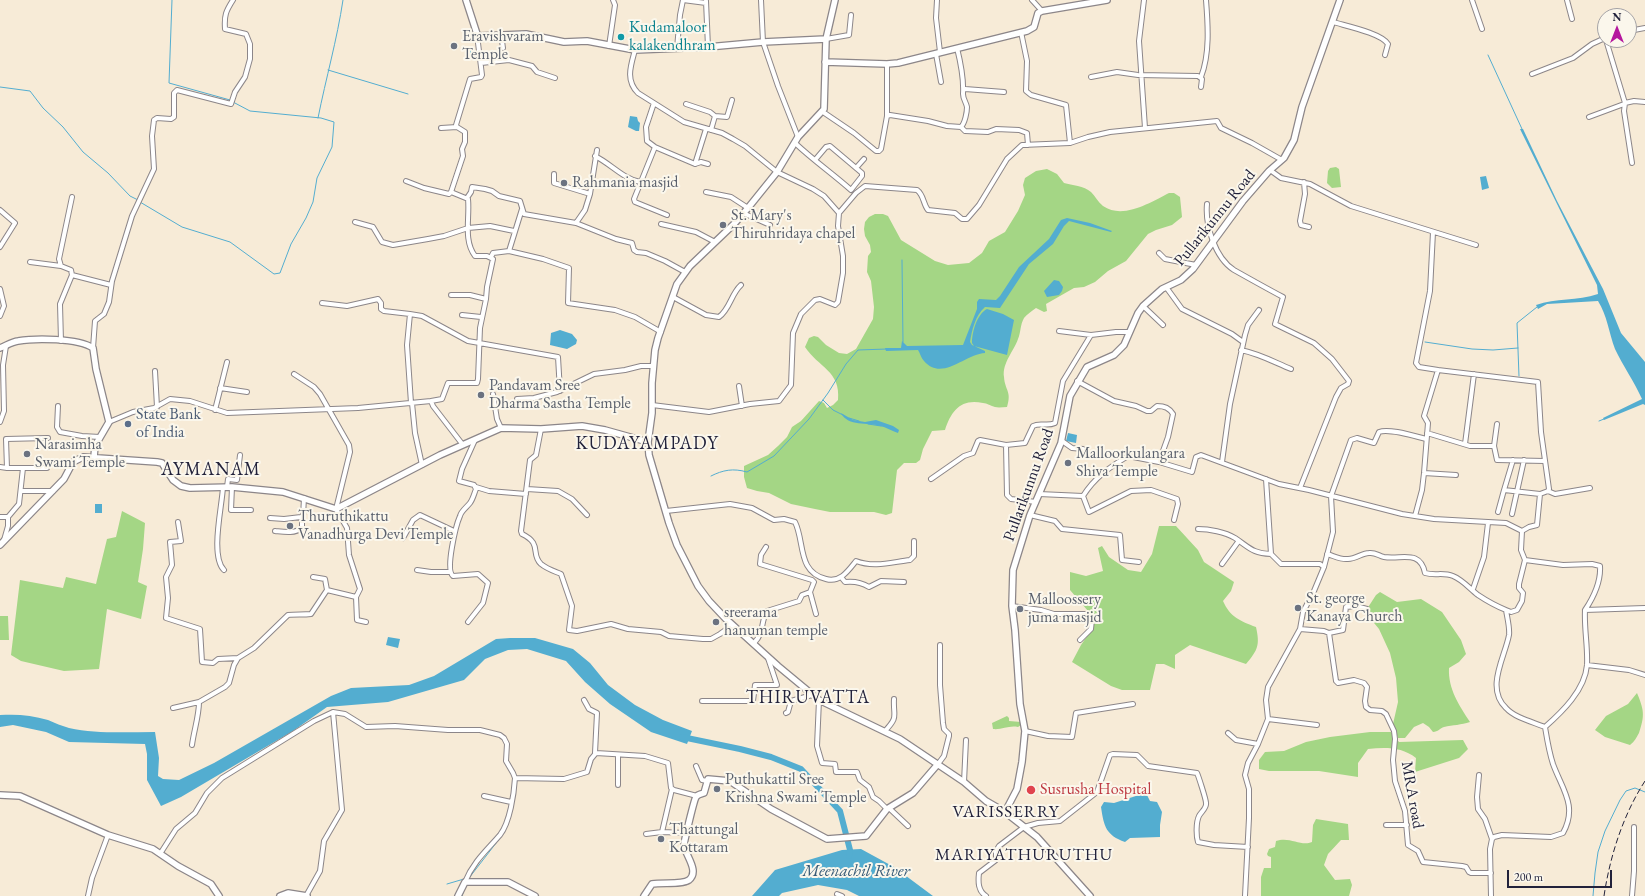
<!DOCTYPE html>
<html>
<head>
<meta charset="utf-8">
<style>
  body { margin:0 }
  #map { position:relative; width:1645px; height:896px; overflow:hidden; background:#f7ebd7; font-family:"EB Garamond",serif }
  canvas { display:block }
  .north { position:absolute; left:1597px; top:8px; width:40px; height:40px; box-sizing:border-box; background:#fbf7ec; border:1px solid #a4a2a5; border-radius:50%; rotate:0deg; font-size:11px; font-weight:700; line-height:16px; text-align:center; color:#22223b }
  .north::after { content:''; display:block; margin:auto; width:14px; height:18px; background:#b5179e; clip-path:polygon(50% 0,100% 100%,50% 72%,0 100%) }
  .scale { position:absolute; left:1507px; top:870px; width:105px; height:18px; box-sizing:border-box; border:2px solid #22223b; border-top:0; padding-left:5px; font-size:12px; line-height:14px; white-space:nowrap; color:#22223b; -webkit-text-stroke:3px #fbf7ec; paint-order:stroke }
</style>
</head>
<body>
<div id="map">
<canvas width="1645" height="896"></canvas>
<div class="north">N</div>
<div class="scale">200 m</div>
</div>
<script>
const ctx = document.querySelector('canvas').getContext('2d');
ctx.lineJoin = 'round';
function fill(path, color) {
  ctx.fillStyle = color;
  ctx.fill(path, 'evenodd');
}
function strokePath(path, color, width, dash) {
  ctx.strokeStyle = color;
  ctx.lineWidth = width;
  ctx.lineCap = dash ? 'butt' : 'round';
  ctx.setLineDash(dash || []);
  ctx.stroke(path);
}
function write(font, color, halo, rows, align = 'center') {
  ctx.font = font + ' "EB Garamond",serif';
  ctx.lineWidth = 4;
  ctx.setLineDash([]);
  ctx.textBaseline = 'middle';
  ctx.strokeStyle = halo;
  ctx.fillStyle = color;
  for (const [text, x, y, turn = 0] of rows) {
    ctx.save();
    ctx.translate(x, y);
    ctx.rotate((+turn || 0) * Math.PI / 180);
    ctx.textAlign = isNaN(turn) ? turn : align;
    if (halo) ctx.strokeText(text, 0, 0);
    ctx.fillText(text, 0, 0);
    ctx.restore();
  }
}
const green = new Path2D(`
  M1336 167 1339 169 1341 187 1332 188 1327 183 1328 171 1330 168Z
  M1047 169 1057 174 1064 183C1072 185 1084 186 1091 192 1095 196 1098 202 1103 206 1123 220 1151 202 1169 193H1174L1180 197 1182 217 1172 225 1156 230 1148 234 1126 261 1108 271 1095 282 1084 287 1074 288 1046 304 1047 311 1044 312 1036 308C1032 311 1027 314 1024 318 1020 325 1021 332 1018 339 1014 351 1002 363 1004 377 1005 391 1012 391 1007 407 1003 407 999 408 995 407 991 406 987 403 983 403 961 398 951 411 945 430L932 431 923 449 920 460 916 463H904L897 470 892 513 886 515 874 512H830L815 509 791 504 769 493 757 491 747 488 744 477V466L768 455 778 446 787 437 792 427 801 421 819 401 824 403 827 408 833 405 838 400C841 371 818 367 805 347L809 338 814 336 818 337 826 345 839 353 847 354 856 349 873 319 874 307 871 281 867 272 868 256 871 252 870 245 865 236 864 229 865 222 869 217 875 214H883L888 216 901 240 935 261 948 265 969 263 982 253 989 241 1005 232 1018 211 1025 195 1023 185 1025 178 1036 171Z
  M122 511 145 523 143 549 138 582 147 586 141 619 107 609 99 669 64 671 21 661 11 655 20 580 63 588 66 577 96 584 107 539 116 537Z
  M1159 526H1176L1198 550 1204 562 1234 582 1231 591 1223 601C1230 617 1240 621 1256 627 1260 645 1258 650 1246 664L1190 645 1175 655V669L1164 664H1156L1150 690H1122L1111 686 1072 662 1081 645 1092 629 1094 621 1088 611 1070 590V572L1086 576 1103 571 1098 548 1102 546 1109 557 1128 570 1141 572 1152 554Z
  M1380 592 1397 602 1421 599 1442 612 1461 640 1466 654 1459 662 1449 668C1448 689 1459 705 1470 722 1461 725 1453 725 1444 727 1440 728 1438 732 1433 732L1429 727 1423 723 1414 727 1405 738H1398L1393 724 1398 702 1396 678 1390 653 1379 629 1365 612 1376 595Z
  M0 616H8L9 640H0Z
  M1637 693C1644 710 1645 715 1639 733 1636 738 1635 741 1630 745L1605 737 1595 730 1606 716 1628 704Z
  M1007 716 1009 718V721L1021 722V725L1018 727C1009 725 1002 730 993 729L992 723Z
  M1370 732H1391L1399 742 1463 740 1468 749 1459 758 1415 772 1416 758C1402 747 1386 747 1368 749L1358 763V777L1319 771H1269L1259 769V760L1265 752 1284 751 1306 742 1330 737Z
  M1316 819 1348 824 1349 840H1341L1328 854 1324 865 1335 880 1350 879 1352 885 1349 896H1261V877L1264 868H1271V857L1268 856 1267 854 1269 849 1275 847 1276 841C1290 836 1301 847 1312 842L1313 825Z`);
const water = new Path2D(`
  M468 50H475V60H467Z
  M630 116 637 117 638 121 640 123 639 131H636L628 127Z
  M1523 129 1557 201 1603 289 1621 333 1645 362V405L1643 404 1604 420 1603 418 1642 399C1634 381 1623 366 1615 349 1609 333 1607 315 1598 301L1547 304 1538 309 1536 305C1556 298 1577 301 1598 294L1597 285 1520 129Z
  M1486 176 1489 188 1482 190 1480 177Z
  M1067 218 1090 223 1112 231 1111 232 1069 221 1064 226 1053 244 1029 264 1000 308 985 307C975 316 972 330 970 342L972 345 985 351V353C965 354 942 382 924 361 921 358 920 353 918 350L886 351 885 348H901L902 341 907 346 963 345 977 309V302L979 299 996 300 1000 296 1019 267 1049 239 1061 220Z
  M1054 280 1059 281 1063 287 1062 291 1059 295 1047 297 1044 291Z
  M987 309 1003 314 1014 320 1007 355 974 346 972 343C972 332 977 314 987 309Z
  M560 330 572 334 577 340 576 344 567 349 550 345 551 333Z
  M841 413 853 420 865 422 876 420 893 426 899 430 898 433C892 431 886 427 880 426 868 422 848 427 841 413Z
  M1068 433 1077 435 1076 443 1066 441Z
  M95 504H102V513H95Z
  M388 637 400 639 398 648 386 645Z
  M510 638H535L573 649 590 663 608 685 635 705 663 720 692 731 687 744 651 732 610 704 585 682 566 661 527 649 508 650 485 659 464 680 388 702 327 707 293 731 181 797 161 806 147 780V754L145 744 69 742 46 732 13 725 0 727V715C17 714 32 715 48 720 55 723 62 726 69 728 96 734 126 732 155 732L159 758 158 776 163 779 179 780 214 763 331 696 351 688 409 685 434 676 496 639Z
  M1139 795H1147L1150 801 1157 802 1162 812 1160 825V837L1130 838 1125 842C1106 835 1104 827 1101 807L1104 802 1114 803Z
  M861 849 894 867 933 896H859L847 890 818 885 782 893 779 896H752L775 870 842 850Z`);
const stream = new Path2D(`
  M172 0 169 83 230 100
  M1488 55 1522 129
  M328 70 408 94
  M0 87 30 91 43 108 63 127 83 152 108 173 130 196 138 200
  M318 118C326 78 337 40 343 0
  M140 202 182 227 230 242 274 274 280 273 291 244 306 218 313 202 317 178 332 147 334 122 321 118 250 111 233 102
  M902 260 903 342
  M1425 342 1472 349 1493 350 1518 348
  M1519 376 1517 323 1537 307
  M823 400 833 410 843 415
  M849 418 859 421
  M1599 421 1604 419
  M868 424 881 426
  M711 476C723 470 733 468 747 472L774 456 809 419 828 393 846 364 858 350 887 349
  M469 878 500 838
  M447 884 464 879
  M462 896 465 887
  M1593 896 1595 873 1598 852 1605 831 1620 800 1626 791 1635 788 1645 792`);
const river = new Path2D(`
  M682 737 740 749 771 757 801 769 840 811 850 850 849 856`);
const street = new Path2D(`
  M761 0 763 42 778 86 798 137
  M937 0 936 18 940 52
  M1032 0 1042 11
  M1144 0 1139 41 1145 128
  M1472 0 1482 29
  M1567 0 1572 19
  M706 1 708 47
  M1333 22C1346 26 1381 33 1388 44L1385 55
  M1629 31 1645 28
  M1021 32 1027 61 1026 91 1031 95 1066 105 1070 143
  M501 34 503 48
  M826 39 849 35 851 15
  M1606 40 1625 103 1624 111 1632 163
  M609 46 615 5 613 0
  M677 48 680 15 683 0 706 3
  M635 50C631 65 625 80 638 93L684 122 722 133 733 139 745 146 777 172 813 189 824 196 839 213
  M936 54 941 82
  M481 63 509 60 532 66 537 72 555 78
  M1532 74 1573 58 1592 44 1605 38
  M1091 77 1117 72 1138 75 1198 76 1202 79 1201 87
  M1201 77C1210 54 1208 25 1206 0
  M965 89 1004 92
  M654 103 646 127 647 141 655 147 695 164
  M1625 103 1634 101 1645 102
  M686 104 710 112 715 116 711 130
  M823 112 854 133 876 151H879L881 149 887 116 890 115 928 121 947 126 961 127C965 123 967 112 967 107 966 102 963 99 963 94 964 78 961 64 957 48
  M715 116 727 117 732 100
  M887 116V64
  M1589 117 1624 104
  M961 127 965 131 988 132 996 129 1019 130 1027 133 1028 145
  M441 128 457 127
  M706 129 695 164 701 162 708 164
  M795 143C813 160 833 174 851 190L862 176V173L830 146 826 147 815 160
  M655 147 634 199 635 202 667 215
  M595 156C611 164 622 178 640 182
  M856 168 864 159
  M1270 170 1281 178 1310 184 1351 206 1476 245
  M554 174V183L590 194 585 210 576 223 616 239 632 243 634 250 637 252 646 253 665 261 685 272
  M406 181 424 188 449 194 451 192
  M1304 182 1305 194 1300 221 1301 225 1309 227
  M706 192 731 197 748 208
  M590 194 597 150
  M467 198 471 192 472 187 485 189 492 191 499 196 520 201 524 214 576 223
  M1207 204C1205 225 1215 258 1234 270 1250 279 1266 288 1283 297L1275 324 1314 343 1332 359 1349 381 1348 384 1341 388 1336 397 1300 488
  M0 210 15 223 0 247
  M743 213 770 225
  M355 222 373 227 382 242 393 245 428 239 444 236 468 228 490 226 514 231
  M661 224 696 232 715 242
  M509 251 522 209
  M1159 253 1165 259 1196 265
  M491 257 493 253 509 251 543 259 569 268 568 303 615 310 635 317 661 332
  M30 262 61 266
  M72 275 111 285
  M1166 287 1182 309 1232 334 1243 342
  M0 289 4 306 0 316
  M451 295H470L486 299
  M673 297 706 315 719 317C730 309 731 294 741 285
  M322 303 347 306 378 299 381 303V309L384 311 410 314
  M1143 306 1163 325
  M462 315 481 317
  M1059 331 1091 335
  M61 341 60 304 72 275 71 270 61 266 59 259 72 197
  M93 348 95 321 104 314 109 302 112 281 132 216 154 169 152 136 154 120 157 118 171 119 174 117V93L177 90 231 104 235 92 245 77 250 59V44L246 34 225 29C224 15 226 11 233 0
  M1241 350C1260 354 1274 362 1291 369
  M1438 370 1538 382 1541 432 1549 489 1548 491
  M155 371 157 407
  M294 374 314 387 320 394 349 445 350 452 336 509 347 528 349 555 360 589 356 597 357 620 366 622
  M1077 381 1114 401 1136 406 1147 411H1151L1157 406C1165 406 1169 408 1173 414L1168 437 1159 462
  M739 386 742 406
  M220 388 247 392
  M493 394 497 419 501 428
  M517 399 534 398 557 392 594 374 625 370 641 366H653
  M431 401 442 399 448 383H477L478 379 480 328 486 299 487 287 493 259 487 256H475C463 240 470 218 468 199L451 192 463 156 462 149 465 142V132L457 127 456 125 470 79 481 77 482 75 477 35
  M411 403 407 345 410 314 422 316 468 341 558 357 560 391
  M412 403 415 433 422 465
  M652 405 709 412 750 404 779 401 791 385 793 333 801 314 815 300 820 299 835 305 838 302 843 273V256L838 226 839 213 856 193 865 186 917 190C924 195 923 204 928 210L955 213 962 219H967L979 205 1007 159 1022 145 1070 143 1088 137 1110 132 1217 121 1221 128 1252 143 1282 160
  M58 406 57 427 60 432 82 436 100 437
  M215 410 227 362
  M0 422 4 411 3 365 6 346
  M109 422 133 412 154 408 170 399 190 401 227 413 358 408 431 401 433 406 463 445
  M1497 424 1494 446 1497 460 1545 461
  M541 429 536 455 530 460 521 531 522 534C543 544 530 554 541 564 547 569 554 571 561 574L572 606 569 630 577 631 611 624 628 629 661 632 669 636 703 639H711L720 634 727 629 730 623
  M1427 433 1470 446H1494
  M1062 441 1072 448 1083 449 1087 453
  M1465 444 1474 374
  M1006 445 1025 443 1033 426C1040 422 1047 427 1055 423L1063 381 1091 335 1116 332H1130
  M1513 460 1504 490 1540 494 1548 491 1555 494 1590 488
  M1222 462 1230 404 1245 335 1248 325 1259 310
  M0 467 7 468H47
  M7 468 6 439 48 438
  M1424 473 1456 475
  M931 479 964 456 973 453 978 441 980 440 1006 445 1007 495 1011 499 1036 502
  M1266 479 1271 554
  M223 487C222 507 210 556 224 570
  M227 487 228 479 237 480 240 455
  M232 487 231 510H251
  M476 487 489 491 526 494
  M527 489 558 491 572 499 587 515
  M21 491H53
  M1039 494 1083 496
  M1083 496C1095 477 1110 467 1128 456L1159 462 1192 472 1196 457 1201 455 1279 484 1309 490 1402 514 1434 519 1506 523 1522 531 1521 550 1525 560 1519 584V588L1523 593 1522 601 1517 610 1511 612 1506 610
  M1083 496 1089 512 1131 491 1151 490 1177 499 1178 504 1174 520
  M666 511 730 504 752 508 774 520 784 519 795 522C805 542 797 572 826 579 840 583 848 571 856 561 874 568 892 562 910 560L914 556V541
  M1498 512 1504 490
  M1512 514 1524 460
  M1030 515 1055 521 1062 529 1120 535 1122 560 1139 562
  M1415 516 1422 490 1424 473 1428 423 1424 416 1438 370 1419 367 1416 363 1430 291 1433 232
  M0 517H8
  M270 518 284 519 301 517 303 516 304 498
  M178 522 181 541 170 542 172 565 166 577 168 598 166 618 200 629 202 662 213 663 218 659 238 658
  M1198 529C1209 529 1225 532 1235 538 1250 548 1252 553 1271 554L1281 564H1320L1324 567
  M275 531C284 532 294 534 302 528V517
  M1522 531 1529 527 1537 525 1540 494
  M403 538 413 520 420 515 454 531
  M4 540 8 526V517L19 504 23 468
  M1327 554C1334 556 1341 560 1348 559 1356 559 1362 553 1369 553 1375 552 1379 556 1384 557 1401 560 1420 549 1425 573 1435 576 1443 572 1453 576 1463 580 1470 589 1478 595 1487 601 1496 606 1506 610 1507 617 1510 628 1509 635 1505 657 1485 688 1506 708 1515 718 1533 722 1545 727 1547 739 1549 752 1553 764 1562 789 1578 806 1563 833L1551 837 1502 835 1494 837 1492 839 1490 849 1491 896
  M1525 560 1563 565 1592 564 1600 566C1601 581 1593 598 1585 610
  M1222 564 1238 542
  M417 570 431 572H449
  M313 577 325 579 327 590 356 597
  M841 577 845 582C854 581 861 582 869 587L881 581 904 582
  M1473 589 1484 557 1488 523
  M810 592 816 614
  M1012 606 1041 610 1054 614H1086L1092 620 1091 629 1080 640
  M468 622 483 603 488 583 478 574 453 576C445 570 456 525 460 516 461 511 467 507 470 503 473 499 474 494 476 489L474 485 459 481 462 469 475 440
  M1300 629 1324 631 1329 633 1336 681 1338 683 1354 680 1364 683 1367 687 1365 701 1366 707 1370 710 1382 711 1386 714 1394 731 1395 739 1393 760 1395 781 1405 811 1408 845 1418 851 1423 862 1462 866 1466 867 1469 872 1471 873H1491
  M1329 633 1343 630 1346 607 1356 606 1367 609
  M754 643C765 632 760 623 767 611L799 601 802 595 810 592 814 582 812 580 760 564 761 555 766 547
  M1587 665 1629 670 1645 675
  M584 700 589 709 597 713 595 753
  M819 700 817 746 822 763 835 764 836 772H857L860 780 869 787 873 797 879 801 887 809
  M702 701H753L755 685H777L768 658
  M173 708 199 702 225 687 229 683 234 665 238 658 254 648 288 615C296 614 303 615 311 614L327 590
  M786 713 788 712 791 701 812 695
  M1268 719 1317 725
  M1545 727C1562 712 1585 690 1587 665 1588 647 1584 629 1585 610L1645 608
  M885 731C899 716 893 717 894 699
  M1025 731 1048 736 1072 737 1076 713 1133 704
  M1228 733 1236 740 1258 744
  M192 745C194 730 199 716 199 702
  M618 755V785
  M938 764 944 756 949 736V734L944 729 943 723 940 685V645
  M696 766 702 780 707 781
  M1479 775 1477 797 1478 809 1485 819 1492 839
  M964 782 966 740
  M484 796 511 802
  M889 808 908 826
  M1386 825H1407
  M662 832 687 833
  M646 834 662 832 672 789
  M160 854 176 829 195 813 207 793 222 778 314 721 333 712 345 714 366 727 395 726 448 730H480L500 735 504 738 507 744 506 761 513 773 515 778
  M465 882C473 862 487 850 500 835 510 822 514 794 515 778L564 779 587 772 591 759 596 753 645 756 668 763 671 788 674 790 697 796
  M837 894 842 896
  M88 896 92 878 108 835
  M306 896 320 871 324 841 342 810 333 712
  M986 896C978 891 978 882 979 873L996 860V851L999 846 1024 827 1038 823 1060 821 1097 792 1110 755 1113 754 1137 755 1148 766 1197 773C1198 775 1206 799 1206 803 1207 808 1201 812 1199 816 1196 822 1196 836 1198 842L1214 845 1248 847
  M1245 896 1249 818V789L1245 775 1248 763 1258 744 1268 719 1266 700 1268 687 1300 629 1303 612 1314 591 1324 567 1333 532 1331 496 1351 440 1357 438 1374 443 1379 432C1389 428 1414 436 1426 439
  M1632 896 1634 871V827`);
const secondary = new Path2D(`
  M466 0 477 34 479 36 526 34 564 42 587 41 635 50 708 47 763 42 826 39
  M835 0 826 39 824 109 798 137 777 172 748 208 734 224 690 266 677 284 658 338 655 350 652 383V413L648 442 649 455 669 523 677 545 698 586 709 601 726 619 778 666 819 700 900 739 964 782 986 801 1005 812 1037 837 1090 896
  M825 62 887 64 898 63 1027 31 1034 27 1038 13 1042 11 1107 0
  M0 348C6 346 11 342 18 341 35 338 78 338 93 348L96 369 109 422 95 446 94 457
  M0 545 64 479 73 462 83 457 157 462 162 463 173 480 181 486 190 488 232 487 283 492 336 509 440 455 501 428 541 429 582 426 605 430 648 442
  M0 795 20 796 108 835 153 849 178 866 211 884 219 896
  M1005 812 1017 789 1022 762 1025 731 1020 704 1015 630 1012 606 1013 570 1030 515 1061 443 1070 396 1087 367 1114 355 1124 345 1138 313 1143 306 1162 289 1181 280 1193 269 1243 201 1269 171 1284 158 1294 140 1302 107 1340 0
  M280 896 288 893 307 896
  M458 896 465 882H508L535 896
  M644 896 652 884C662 882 682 885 689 880 700 871 685 855 684 845 684 842 694 800 696 797 698 794 701 794 704 793L708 779 730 781 771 809 827 839 866 836 887 809 913 793 938 764`);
const rail = new Path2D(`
  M1604 896C1610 856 1623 815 1645 781`);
const markers = [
  [621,37,4,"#0f9aa8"],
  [454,46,4,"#6b7280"],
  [564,183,4,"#6b7280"],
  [723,225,4,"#6b7280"],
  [481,395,4,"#6b7280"],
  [128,424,4,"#5c6f8a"],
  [27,454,4,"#6b7280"],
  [1068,463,4,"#6b7280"],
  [290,526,4,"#6b7280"],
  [1298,608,4,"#6b7280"],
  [1020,609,4,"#6b7280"],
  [716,622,4,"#6b7280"],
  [717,789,4,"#6b7280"],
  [1031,790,5,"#e0444e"],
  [661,839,4,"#6b7280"]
];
const cultureNames = [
  ["Kudamaloor",629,28],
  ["kalakendhram",629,46]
];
const worshipNames = [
  ["Eravishvaram",462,37],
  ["Temple",462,55],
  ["Rahmania masjid",572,183],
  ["St. Mary's",731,216],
  ["Thiruhridaya chapel",731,234],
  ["Pandavam Sree",489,386],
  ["Dharma Sastha Temple",489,404],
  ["Narasimha",35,445],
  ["Swami Temple",35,463],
  ["Malloorkulangara",1076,454],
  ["Shiva Temple",1076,472],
  ["Thuruthikattu",298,517],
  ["Vanadhurga Devi Temple",298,535],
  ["St. george",1306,599],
  ["Kanaya Church",1306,617],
  ["Malloossery",1028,600],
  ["juma masjid",1028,618],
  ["sreerama",724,613],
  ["hanuman temple",724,631],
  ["Puthukattil Sree",725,780],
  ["Krishna Swami Temple",725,798],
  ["Thattungal",669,830],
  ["Kottaram",669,848]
];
const streetNames = [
  ["Pullarikunnu Road",1215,218,-51],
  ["Pullarikunnu Road",1029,485,-70],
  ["MRA road",1412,795,80]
];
const serviceNames = [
  ["State Bank",136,415],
  ["of India",136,433]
];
const healthNames = [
  ["Susrusha Hospital",1040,790]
];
const neighbourhoodNames = [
  ["VARISSERRY",1006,812],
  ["MARIYATHURUTHU",1024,855]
];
const waterNames = [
  ["Meenachil River",856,871]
];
const quarterNames = [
  ["KUDAYAMPADY",647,444],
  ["AYMANAM",211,470],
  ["THIRUVATTA",808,698]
];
fill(green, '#a4d685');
fill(water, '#53add0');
strokePath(stream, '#53add0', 1);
strokePath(river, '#53add0', 6);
strokePath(street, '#8c8689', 6);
strokePath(secondary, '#8c8689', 8);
strokePath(street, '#fff', 4);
strokePath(secondary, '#fff', 5.5);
strokePath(rail, '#22223b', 1, [6, 3]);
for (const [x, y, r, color] of markers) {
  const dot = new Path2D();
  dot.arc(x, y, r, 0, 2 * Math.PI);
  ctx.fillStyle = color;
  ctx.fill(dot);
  strokePath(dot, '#fbf7ec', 1.5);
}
write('16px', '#0d838f', '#fbf7ec', cultureNames, 'left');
write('16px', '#5b616d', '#fbf7ec', worshipNames, 'left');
write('16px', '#22223b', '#fbf7ec', streetNames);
write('16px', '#4e5e75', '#fbf7ec', serviceNames, 'left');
write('16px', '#be3a42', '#fbf7ec', healthNames, 'left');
ctx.letterSpacing = '1px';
write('17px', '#22223b', '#fbf7ec', neighbourhoodNames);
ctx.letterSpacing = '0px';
write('italic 17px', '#365a77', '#fbf7ec', waterNames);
ctx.letterSpacing = '1px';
write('18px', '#22223b', '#fbf7ec', quarterNames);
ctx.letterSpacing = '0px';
</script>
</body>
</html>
